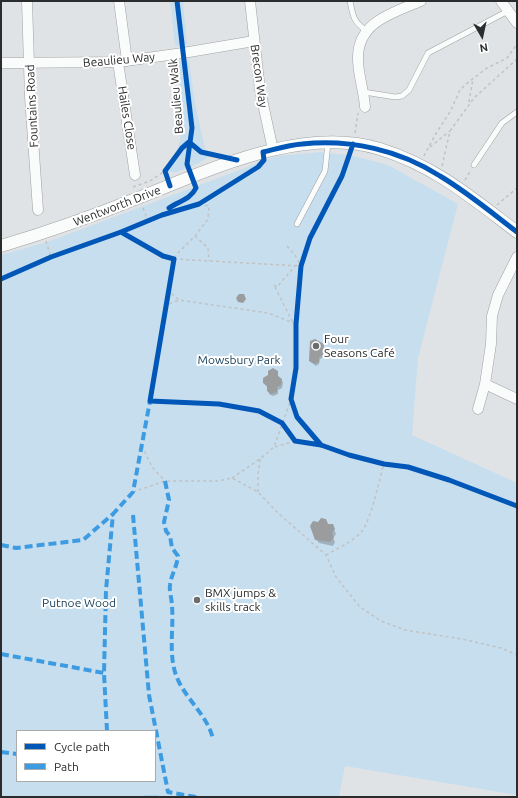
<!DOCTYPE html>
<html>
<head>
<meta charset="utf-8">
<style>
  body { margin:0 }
  #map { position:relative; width:518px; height:798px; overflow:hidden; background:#e0e3e5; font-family:Ubuntu,sans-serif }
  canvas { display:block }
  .frame { position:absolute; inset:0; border:2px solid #2b2c2d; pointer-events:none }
  .legend { position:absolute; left:16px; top:730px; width:140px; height:52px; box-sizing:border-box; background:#fff; border:1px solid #aaabab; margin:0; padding:5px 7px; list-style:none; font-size:12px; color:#2b2c2d }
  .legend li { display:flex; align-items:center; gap:8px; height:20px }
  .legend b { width:20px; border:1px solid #aaabab }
  .north { position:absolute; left:462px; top:16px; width:40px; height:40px; -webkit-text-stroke:3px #fff; paint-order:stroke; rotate:171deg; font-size:11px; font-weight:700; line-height:16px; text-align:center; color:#2b2c2d }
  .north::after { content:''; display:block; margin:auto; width:14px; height:18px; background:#2b2c2d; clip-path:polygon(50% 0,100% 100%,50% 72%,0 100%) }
</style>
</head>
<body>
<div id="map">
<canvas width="518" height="798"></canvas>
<div class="frame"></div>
<ul class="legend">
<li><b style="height:5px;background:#0057b8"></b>Cycle path</li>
<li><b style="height:5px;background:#3d9ce1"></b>Path</li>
</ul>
<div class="north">N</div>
</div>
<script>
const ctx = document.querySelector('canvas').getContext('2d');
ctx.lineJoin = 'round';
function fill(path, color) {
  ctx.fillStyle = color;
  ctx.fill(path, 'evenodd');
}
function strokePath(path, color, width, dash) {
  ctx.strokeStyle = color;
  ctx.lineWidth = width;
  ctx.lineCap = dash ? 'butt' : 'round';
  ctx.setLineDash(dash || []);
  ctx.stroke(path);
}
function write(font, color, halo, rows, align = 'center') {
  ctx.font = font + ' Ubuntu,sans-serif';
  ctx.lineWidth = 4;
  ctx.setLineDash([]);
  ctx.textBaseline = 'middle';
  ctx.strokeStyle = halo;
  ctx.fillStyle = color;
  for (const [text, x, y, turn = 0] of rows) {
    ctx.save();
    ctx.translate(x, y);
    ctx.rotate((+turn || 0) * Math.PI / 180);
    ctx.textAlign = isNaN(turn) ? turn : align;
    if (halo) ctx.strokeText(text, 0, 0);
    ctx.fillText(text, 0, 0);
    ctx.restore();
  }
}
const green = new Path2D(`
  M170 1H183L187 44 175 46Z
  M189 60 195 103 205 149 210 156 199 163 177 172H163C167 166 172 160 175 154 189 126 180 92 177 62Z
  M321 152 354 156 388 165 458 204 418 358 412 435 517 483V795L345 766 339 797H1V255L50 241 277 156ZM17 731H155V781H17Z`);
const shadow = new Path2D(`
  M323 345 324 348V357L320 359 319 364 316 366 310 361Z
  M277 372 279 378 283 382 282 388 278 390V394L273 396 269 394 268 388 264 383Z
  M328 525H332L336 534 333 538 335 542 333 546 319 543 316 539Z`);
const stream = new Path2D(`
  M145 797H158`);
const building = new Path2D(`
  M239 294H244L246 299 243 303 238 302 236 298Z
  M315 339 324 344 323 355 319 357V362L314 364 309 361 310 341Z
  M273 368 278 371V376L282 379 281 385 277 387V392L271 394 267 391V386L263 383V378L268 375V371Z
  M321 518 326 519 328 524H333L335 529 332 533 334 538 330 542 315 540 310 526 313 521 318 522Z`);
const path = new Path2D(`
  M469 102 473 79
  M355 133 358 113
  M430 147 450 131
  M424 156 435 135 450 112 460 90 466 84 487 68 507 58 517 44
  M442 166 450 131 474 98 517 59
  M465 180 471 170
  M133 187 150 181 165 171
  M199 204 209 206 208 219 195 236 177 254 174 259 150 401 219 404 259 411 282 423 295 441
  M497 205 517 188
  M143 208 148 221
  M121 232 163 256 174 259 301 266
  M195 236 208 248 209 261
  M46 241 51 257
  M287 246 295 255 301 266
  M274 285 277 287 295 266
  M275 287 293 323
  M169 288 173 295 179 300 268 313 296 324
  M165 308 171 303 179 300
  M142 446 152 467 165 481
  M275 447 295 441 321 445
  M232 478 260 459 274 447 291 399
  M133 492 165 481H218L232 478 258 492 278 513 326 555 336 577 360 607 381 621 405 630 462 639 501 648 517 655
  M258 492V475L260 459
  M326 555C338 548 353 542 362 531 371 520 379 480 384 464`);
const service = new Path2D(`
  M350 1C353 15 353 22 366 30
  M364 92 395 97 402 96 409 90 428 53 508 11
  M474 165 502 123 517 112
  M297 224 325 171 328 143`);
const minor = new Path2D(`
  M27 1 30 97 38 210
  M119 1 127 61
  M250 1 260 90 273 150
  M501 1 517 23
  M118 62 135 175
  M1 63 118 62 183 53 254 41
  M365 107C364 91 358 75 358 59 357 22 393 13 421 1
  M517 257 498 295 492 316 491 344 485 384 517 399
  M478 409 485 384`);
const tertiary = new Path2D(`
  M1 246C48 232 93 216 138 198 210 170 302 125 380 149 435 166 472 198 517 232`);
const quiet = new Path2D(`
  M165 481 169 500 164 522 166 531 170 536 172 548 178 556C177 567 171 575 170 585 169 592 172 599 172 606 174 631 167 659 179 682 189 702 208 717 213 739
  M133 515 149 695 168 792 196 797
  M1 545 16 548 83 540 113 514
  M1 654 104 673
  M107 731 104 673 106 590 113 514 133 492 150 401
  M1 752 17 754`);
const cycleway = new Path2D(`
  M170 186 165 171 182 148 189 142 201 152 237 160
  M169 208C179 201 190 200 196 188L187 164 192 128 177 1
  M121 232 163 256 174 259 150 401 219 404 259 411 282 423 295 441 321 445 349 455 384 464 408 467 449 480 517 506
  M1 279 51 257 121 232 162 215 199 204 258 167 264 160 263 152C276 149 289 145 302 144 351 139 399 150 440 176 467 192 492 213 517 232
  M321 445 297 417 291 399 296 368V324L301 266 310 238 342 176 353 144`);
const markers = [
  [316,346,4,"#6a6c6d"],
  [197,600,4,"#6a6c6d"]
];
const streetNames = [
  ["Beaulieu Way",119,60,-5],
  ["Brecon Way",259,76,82],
  ["Beaulieu Walk",176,96,-95],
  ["Fountains Road",32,106,-93],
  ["Hailes Close",127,118,81],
  ["Wentworth Drive",117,206,-21]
];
const poiNames = [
  ["Four",324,339],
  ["Seasons Café",324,353],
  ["BMX jumps &",205,593],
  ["skills track",205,607]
];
const parkNames = [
  ["Mowsbury Park",239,360],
  ["Putnoe Wood",79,603]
];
fill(green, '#c7deee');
fill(shadow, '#0003');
strokePath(stream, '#71b3db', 2.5);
fill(building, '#9a9c9e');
strokePath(service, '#9fa1a2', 6);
strokePath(minor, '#9fa1a2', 11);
strokePath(tertiary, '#9fa1a2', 13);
strokePath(path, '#c1c2c2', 1.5, [3, 3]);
strokePath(service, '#fafbfb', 5);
strokePath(minor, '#fafbfb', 10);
strokePath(tertiary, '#fafbfb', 12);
strokePath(quiet, '#3d9ce1', 4, [8, 4]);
strokePath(cycleway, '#0057b8', 5);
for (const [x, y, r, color] of markers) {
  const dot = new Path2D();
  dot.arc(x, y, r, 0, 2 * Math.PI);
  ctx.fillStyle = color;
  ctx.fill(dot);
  strokePath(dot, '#fff', 1.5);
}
write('12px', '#2b2c2d', '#fff', streetNames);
write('12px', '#2b2c2d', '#fff', poiNames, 'left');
write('12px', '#1b4259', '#fff', parkNames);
</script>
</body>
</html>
